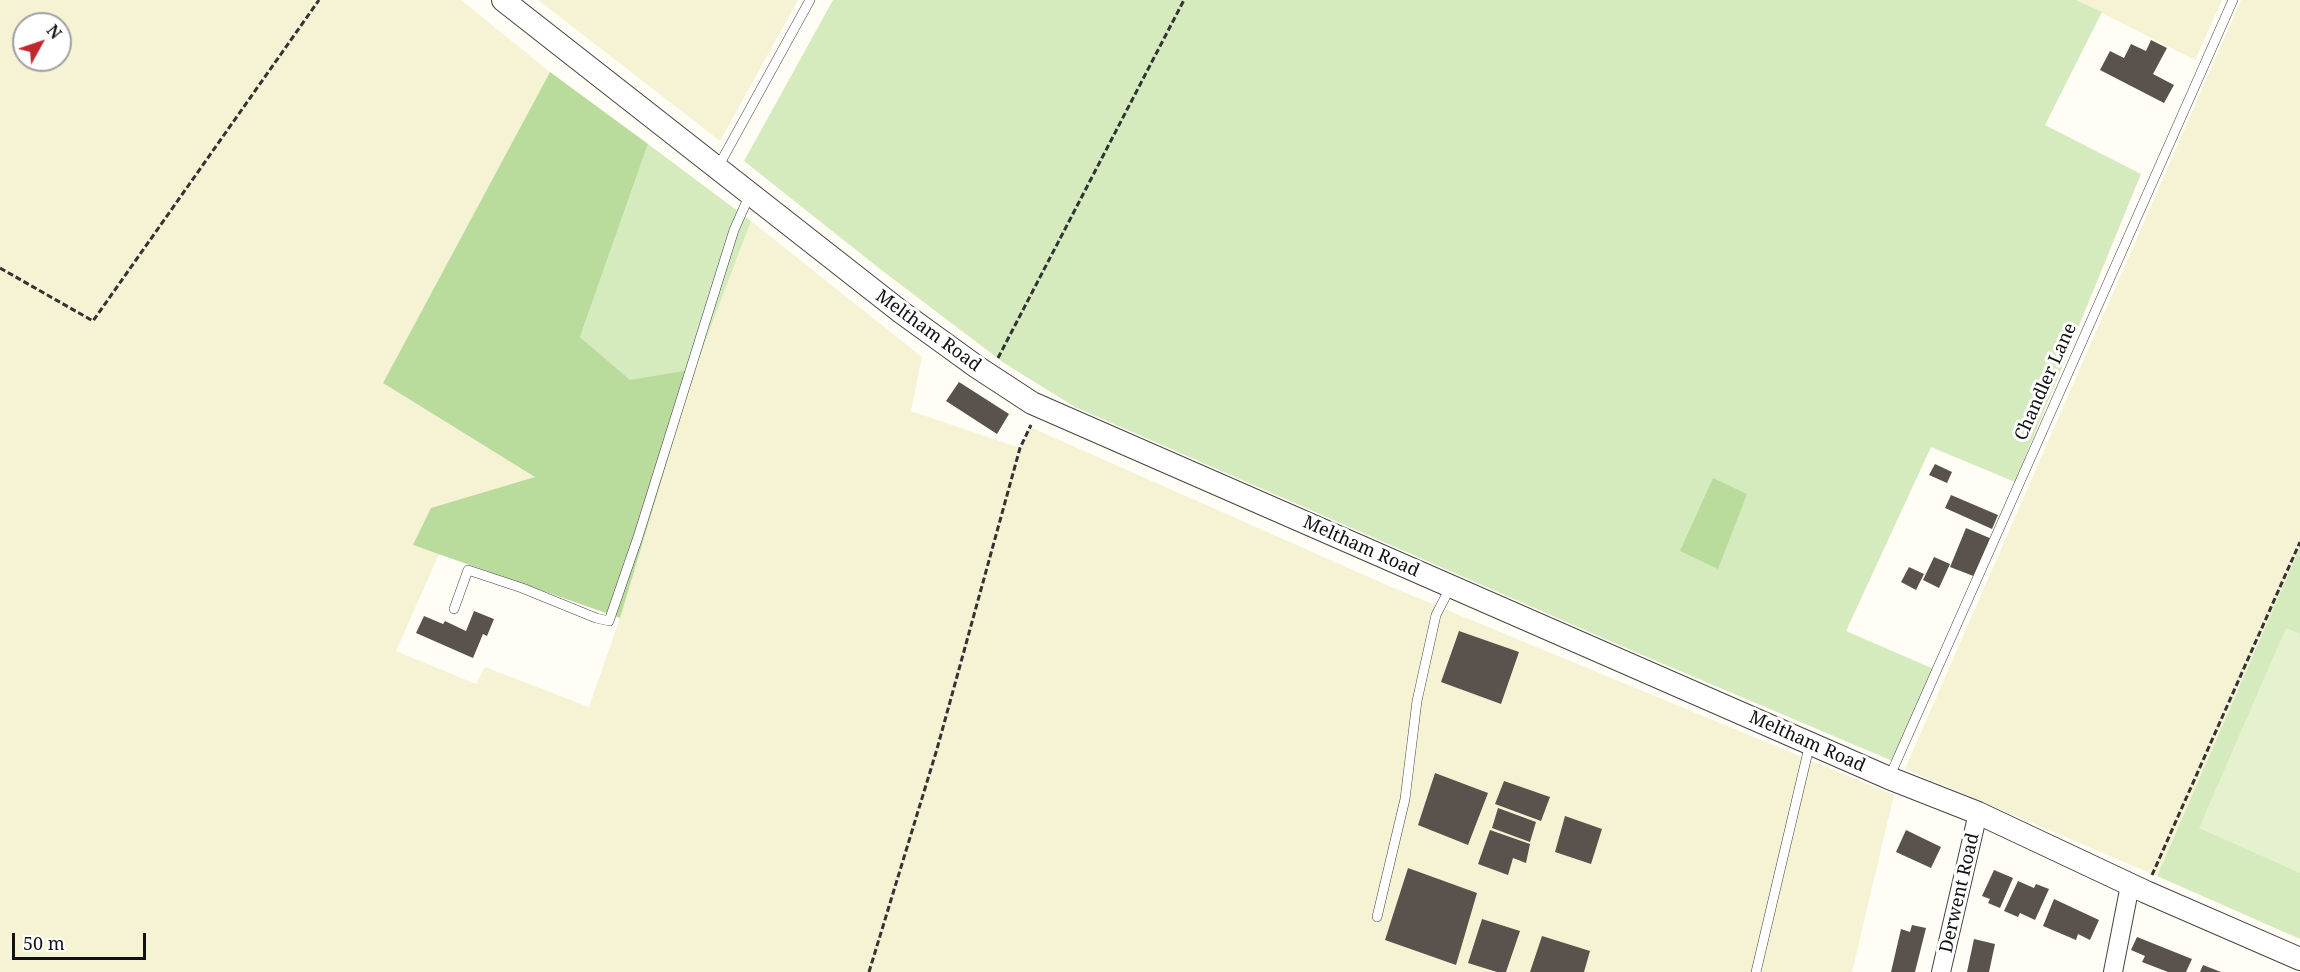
<!DOCTYPE html>
<html>
<head>
<meta charset="utf-8">
<style>
  body { margin:0 }
  #map { position:relative; width:2300px; height:972px; overflow:hidden; background:#fffdf5; font-family:"Noto Serif",serif }
  canvas { display:block }
  .north { position:absolute; left:12px; top:12px; width:60px; height:60px; box-sizing:border-box; background:#fff; border:2px solid #a0a0a0; border-radius:50%; rotate:50deg; font-size:16px; font-weight:700; line-height:24px; text-align:center; color:#111 }
  .north::after { content:''; display:block; margin:auto; width:21px; height:27px; background:#c4262e; clip-path:polygon(50% 0,100% 100%,50% 72%,0 100%) }
  .scale { position:absolute; left:12px; top:933px; width:134px; height:27px; box-sizing:border-box; border:3px solid #111; border-top:0; padding-left:8px; font-size:18px; line-height:21px; white-space:nowrap; color:#111; -webkit-text-stroke:4px #fff; paint-order:stroke }
</style>
</head>
<body>
<div id="map">
<canvas width="2300" height="972"></canvas>
<div class="north">N</div>
<div class="scale">50 m</div>
</div>
<script>
const ctx = document.querySelector('canvas').getContext('2d');
ctx.lineJoin = 'round';
function fill(path, color) {
  ctx.fillStyle = color;
  ctx.fill(path, 'evenodd');
}
function strokePath(path, color, width, dash) {
  ctx.strokeStyle = color;
  ctx.lineWidth = width;
  ctx.lineCap = dash ? 'butt' : 'round';
  ctx.setLineDash(dash || []);
  ctx.stroke(path);
}
function write(font, color, halo, rows, align = 'center') {
  ctx.font = font + ' "Noto Serif",serif';
  ctx.lineWidth = 6;
  ctx.setLineDash([]);
  ctx.textBaseline = 'middle';
  ctx.strokeStyle = halo;
  ctx.fillStyle = color;
  for (const [text, x, y, turn = 0] of rows) {
    ctx.save();
    ctx.translate(x, y);
    ctx.rotate((+turn || 0) * Math.PI / 180);
    ctx.textAlign = isNaN(turn) ? turn : align;
    if (halo) ctx.strokeText(text, 0, 0);
    ctx.fillText(text, 0, 0);
    ctx.restore();
  }
}
const farmland = new Path2D(`
  M0 0H461L550 72 383 383 536 477 413 545 439 554 396 651 476 684 485 667 589 707 620 618 695 369 751 221 922 357 911 411 1020 448 1030 427 1389 586 1894 795 1852 972H0ZM24 24H60V60H24Z
  M538 0H798L720 141Z
  M2076 0H2222L2195 60Z
  M2241 0H2300V547L2157 876 1905 769Z`);
const green = new Path2D(`
  M833 0H2076L2102 12 2045 125 2141 174 2015 482 1931 447 1846 631 1934 669 1895 762 1635 652 1075 407 1004 363 880 269 744 161Z
  M648 144 751 221 695 369 630 381 580 337Z
  M2300 547V939L2157 876Z`);
const forest = new Path2D(`
  M550 72 648 144 580 337 630 380 695 369 620 618 413 545 431 508 535 477 383 383Z
  M1713 478 1747 494 1718 569 1680 551Z`);
const pitch = new Path2D(`
  M2286 628 2300 634V873L2199 828Z`);
const building = new Path2D(`
  M2151 40 2167 48 2153 74 2174 85 2164 103 2100 70 2110 51 2124 58 2131 44 2146 51Z
  M959 382 1009 414 997 434 946 401Z
  M1935 464 1952 472 1947 483 1929 475Z
  M1951 495 1998 515 1992 529 1945 508Z
  M1966 528 1992 539 1976 577 1950 567Z
  M1934 557 1950 564 1939 588 1923 580Z
  M1909 567 1924 574 1916 590 1901 582Z
  M474 611 494 619 487 636 483 634 473 658 416 633 424 616 443 624 445 621 466 631Z
  M1459 631 1519 652 1501 704 1441 682Z
  M1435 773 1488 793 1468 845 1418 825Z
  M1504 781 1550 797 1541 821 1495 804Z
  M1498 808 1536 822 1530 842 1492 828Z
  M1565 816 1602 829 1591 864 1555 852Z
  M1490 830 1530 844 1526 863 1513 858 1508 875 1478 864Z
  M1906 830 1941 847 1931 868 1896 852Z
  M1408 868 1477 893 1456 965 1385 940Z
  M1994 870 2013 878 2000 908 1988 903 1990 899 1982 896Z
  M2018 881 2034 888 2036 884 2049 889 2035 920 2020 913 2018 917 2004 911Z
  M2054 899 2099 920 2090 940 2078 934 2076 940 2043 926Z
  M1482 919 1520 931 1506 972H1497L1468 963Z
  M1912 925 1926 928 1915 972H1891L1901 929 1910 932Z
  M1542 936 1590 951 1584 972H1530Z
  M2137 937 2192 959 2186 972H2168L2142 962 2145 956 2131 950Z
  M1974 939 1995 944 1989 972H1967Z
  M2203 965 2221 972H2200Z`);
const path = new Path2D(`
  M0 268 93 321 319 0
  M998 358 1184 0
  M2152 875 2300 542
  M869 972 937 749 1020 448 1031 425`);
const service = new Path2D(`
  M718 167 810 0
  M454 609 468 570 522 588 596 618 609 621 638 537 734 230 750 194
  M1889 778 2233 0
  M1377 917 1405 799 1417 701 1436 615 1451 586
  M1756 972 1810 743`);
const minor = new Path2D(`
  M1941 972 1978 813
  M2113 972 2130 885`);
const tertiary = new Path2D(`
  M503 0 901 312 977 367 1032 403 1889 778 1978 813 2146 892 2300 959`);
const streetNames = [
  ["Meltham Road",928,331,36],
  ["Chandler Lane",2046,382,-66],
  ["Meltham Road",1361,547,24],
  ["Meltham Road",1807,742,24],
  ["Derwent Road",1960,893,-77]
];
fill(farmland, '#f6f3d4');
fill(green, '#d5ebbd');
fill(forest, '#b9dc9c');
fill(pitch, '#e6f2cf');
fill(building, '#5a524d');
strokePath(service, '#444', 10);
strokePath(minor, '#444', 20);
strokePath(tertiary, '#444', 24);
strokePath(path, '#333', 3, [6, 3]);
strokePath(service, '#fff', 9);
strokePath(minor, '#fff', 18);
strokePath(tertiary, '#fff', 22);
write('18px', '#111', '#fff', streetNames);
</script>
</body>
</html>
